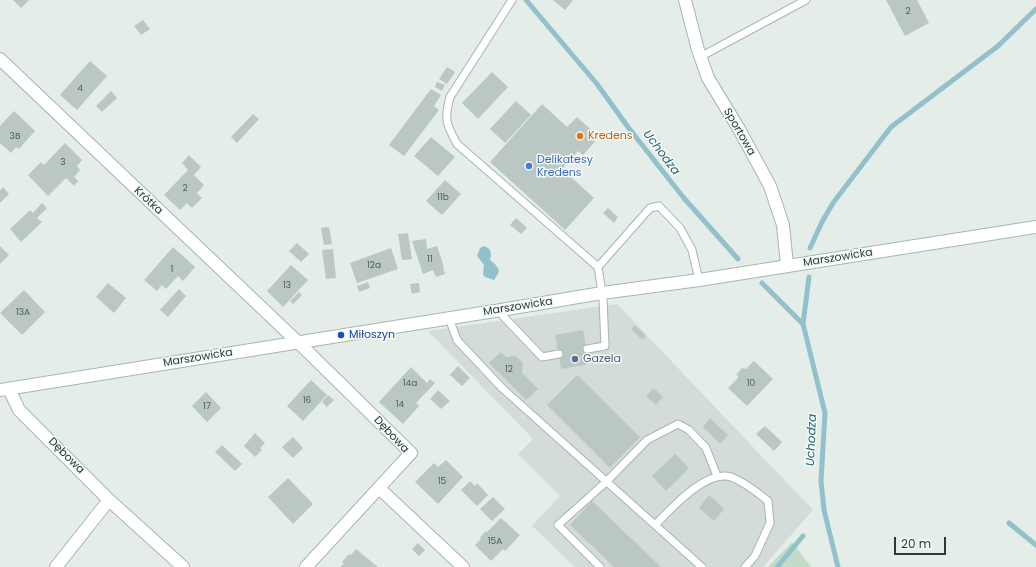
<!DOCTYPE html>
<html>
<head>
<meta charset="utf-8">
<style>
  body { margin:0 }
  #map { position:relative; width:1036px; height:567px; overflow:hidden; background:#e5ede9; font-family:Poppins,sans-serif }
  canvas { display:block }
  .scale { position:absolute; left:894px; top:537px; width:52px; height:18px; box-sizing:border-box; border:2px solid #253d37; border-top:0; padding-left:5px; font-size:12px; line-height:14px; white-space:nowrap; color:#253d37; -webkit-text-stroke:3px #f5f9f7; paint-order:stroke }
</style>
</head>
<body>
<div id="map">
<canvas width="1036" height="567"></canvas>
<div class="scale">20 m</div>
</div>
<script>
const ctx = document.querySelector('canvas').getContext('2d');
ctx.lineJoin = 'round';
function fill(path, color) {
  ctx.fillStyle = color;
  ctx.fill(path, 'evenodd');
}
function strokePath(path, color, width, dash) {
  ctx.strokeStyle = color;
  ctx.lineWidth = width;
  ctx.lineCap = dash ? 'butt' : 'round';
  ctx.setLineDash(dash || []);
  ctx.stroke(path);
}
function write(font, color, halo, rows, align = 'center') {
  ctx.font = font + ' Poppins,sans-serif';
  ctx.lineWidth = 3;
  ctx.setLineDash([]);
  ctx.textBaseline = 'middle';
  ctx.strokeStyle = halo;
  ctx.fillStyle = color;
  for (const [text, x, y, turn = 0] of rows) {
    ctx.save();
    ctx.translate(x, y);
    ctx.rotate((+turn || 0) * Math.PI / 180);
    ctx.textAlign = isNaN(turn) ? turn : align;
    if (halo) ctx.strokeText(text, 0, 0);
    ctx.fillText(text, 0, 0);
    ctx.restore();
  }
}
const built = new Path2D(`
  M617 304 813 510 763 567H575L532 526 560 496 518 454 533 439 428 331Z`);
const green = new Path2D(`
  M792 542 811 567H768Z`);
const water = new Path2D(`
  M484 246C491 248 492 253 490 260L495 264 499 270 498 274 494 280 485 277 483 274 484 265 477 256 480 248Z`);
const stream = new Path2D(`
  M526 0 597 84 628 127 683 197 738 259
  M810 248 822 222 833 203 891 127 998 46 1036 9
  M762 283 803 324 807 340 825 413 821 481 824 510 838 567
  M803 324 809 277
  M1009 523 1036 545
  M777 567 803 536`);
const building = new Path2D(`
  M13 0H29L21 8Z
  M553 0H573L565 10Z
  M886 0H917L929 23 905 36Z
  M143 20 150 29 141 35 134 26Z
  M90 61 107 76 77 110 60 95Z
  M447 67 455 72 447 84 439 79Z
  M492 72 508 87 478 119 462 103Z
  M437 82 445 85 442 91 435 87Z
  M431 89 441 95 434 106 439 110 404 156 389 145Z
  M111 91 117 98 102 112 96 106Z
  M516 101 531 115 505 143 490 129Z
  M542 104 567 127 577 117 599 137 583 155 578 151 562 169 594 198 565 230 490 162Z
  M14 111 35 131 19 149 16 147 11 153 0 143V126Z
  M253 114 259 119 237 143 231 137Z
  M431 137 455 157 438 176 414 156Z
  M65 143 82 160 77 166 80 170 74 177 78 181 74 186 66 178 48 196 28 175 41 162 44 165Z
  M189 155 201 167 194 175 204 185 197 193 202 198 192 208 187 203 180 210 164 195 188 170 182 163Z
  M445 180 461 194 442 215 426 201Z
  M3 187 9 194 0 203V190Z
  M42 203 47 208 37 218 42 222 21 242 10 229 30 210 33 213Z
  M608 208 618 217 614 223 603 213Z
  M516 218 527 228 521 234 510 225Z
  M329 227 332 244 324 245 321 228Z
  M408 233 412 259 402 260 398 234Z
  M426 239 427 249 437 246 444 267H443L445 274 436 277 433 270 423 274 412 241Z
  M297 243 309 254 301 262 289 251Z
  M0 246 9 255 0 264Z
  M173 247 195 267 183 281 178 276 166 289 162 285 157 291 144 280Z
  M391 248 398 269 357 283 350 263Z
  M333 249 336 278 326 279 322 250Z
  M291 265 308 280 283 307 267 291Z
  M368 282 370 288 359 292 357 286Z
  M108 283 126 298 114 313 96 297Z
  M419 283 420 292 412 294 410 284Z
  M179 289 186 296 168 317 160 310Z
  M24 290 45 312 22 335 0 313Z
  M299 292 302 295 293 304 290 301Z
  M635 325 646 336 642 340 631 329Z
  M583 330 589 364 561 369 555 335Z
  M501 352 506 357 515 356 523 363 522 373 538 389 526 400 489 363Z
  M754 361 773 379 747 406 728 388 738 378 737 374 742 368 746 369Z
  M458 366 470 378 462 386 450 375Z
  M411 367 427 383 430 379 435 383 416 403 419 406 403 424 379 402Z
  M577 375 640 437 610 468 547 405Z
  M311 380 327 395 303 421 287 406Z
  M654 388 663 397 656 405 646 396Z
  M438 390 450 401 441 409 430 399Z
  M206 392 221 408 207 422 192 406Z
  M328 395 334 400 327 407 322 402Z
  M710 418 728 435 720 444 703 427Z
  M765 426 782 442 774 451 756 434Z
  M255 433 265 443 260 448 262 450 255 457 244 446Z
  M293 437 303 448 293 458 282 447Z
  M222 445 242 464 235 471 215 452Z
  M675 454 689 468 666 491 652 476Z
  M446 460 463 477 438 504 415 482 434 463 438 467Z
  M288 478 313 504 293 524 268 497Z
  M470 481 475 486 477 483 488 495 477 506 461 490Z
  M709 495 724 509 714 521 699 508Z
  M493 497 505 509 492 521 480 509Z
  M592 501 661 567H614L570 525Z
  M501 518 520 535 505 551 503 549 491 561 475 545 481 539 480 537 486 531 487 532Z
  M418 543 425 550 419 556 412 549Z
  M356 549 378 567H341L344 563 342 562 349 554 351 555Z`);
const lane = new Path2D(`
  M512 0 450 97C444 119 446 124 457 144L598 267
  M700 57 806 0
  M501 310 503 316 542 357 559 354
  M449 318 457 340 502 388 702 567
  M587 349 605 346 603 299 598 267 650 208 659 206 680 228 692 250 699 280
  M655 525C671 509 706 469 731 477 744 482 757 492 768 501L770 523 755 556 745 567
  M600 567 558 525 606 482 647 440 678 424 689 430 706 448 717 476`);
const street = new Path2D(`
  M685 0 698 50 708 78 739 129 770 186 783 225 787 265
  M0 59 303 347 411 453 306 567
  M9 389 19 410 109 500 183 567
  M379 488 463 567
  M56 567 109 500`);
const secondary = new Path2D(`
  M0 390 501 310 602 293 699 280 1036 227`);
const markers = [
  [580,136,4,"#e8710a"],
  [529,166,4,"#3f7fe0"],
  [341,335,4,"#1a4fb4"],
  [575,359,4,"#5c6f8a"]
];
const numberNames = [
  ["2",908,12],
  ["4",80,89],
  ["3B",15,137],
  ["3",63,163],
  ["2",185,189],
  ["11b",443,198],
  ["11",430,260],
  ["12a",374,266],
  ["1",172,270],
  ["13",287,286],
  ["13A",23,313],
  ["12",509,370],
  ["14a",410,384],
  ["10",751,384],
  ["16",307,401],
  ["14",400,405],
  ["17",207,407],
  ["15",442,482],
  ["15A",495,542]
];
const streetNames = [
  ["Sportowa",739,132,60],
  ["Krótka",148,201,43],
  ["Marszowicka",838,258,-9],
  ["Marszowicka",518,307,-9],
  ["Marszowicka",198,358,-9],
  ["Dębowa",391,435,47],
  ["Dębowa",66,456,45]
];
const foodNames = [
  ["Kredens",588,136]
];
const shopNames = [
  ["Delikatesy",537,160],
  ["Kredens",537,173]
];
const transitNames = [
  ["Miłoszyn",349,335]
];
const serviceNames = [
  ["Gazela",583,359]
];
const waterNames = [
  ["Uchodza",661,153,53],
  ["Uchodza",812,440,-88]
];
fill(built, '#d3dcd8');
fill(green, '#c0dcc8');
fill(water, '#92c1cc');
strokePath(stream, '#92c1cc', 5);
fill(building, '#bac7c2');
strokePath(lane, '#a8b5b0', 9);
strokePath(street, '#a8b5b0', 14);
strokePath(secondary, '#a4b7b1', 14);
strokePath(lane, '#fff', 7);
strokePath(street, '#fff', 12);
strokePath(secondary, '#fff', 12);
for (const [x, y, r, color] of markers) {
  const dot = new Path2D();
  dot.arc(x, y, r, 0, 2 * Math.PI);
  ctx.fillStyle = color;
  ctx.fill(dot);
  strokePath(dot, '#f5f9f7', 1.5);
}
write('9px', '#4a605a', null, numberNames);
write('11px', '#253d37', '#f5f9f7', streetNames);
write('11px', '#c56008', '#f5f9f7', foodNames, 'left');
write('11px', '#366cbe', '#f5f9f7', shopNames, 'left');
write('11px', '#164399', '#f5f9f7', transitNames, 'left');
write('11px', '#4e5e75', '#f5f9f7', serviceNames, 'left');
write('italic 12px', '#246474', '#f5f9f7', waterNames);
</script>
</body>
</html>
